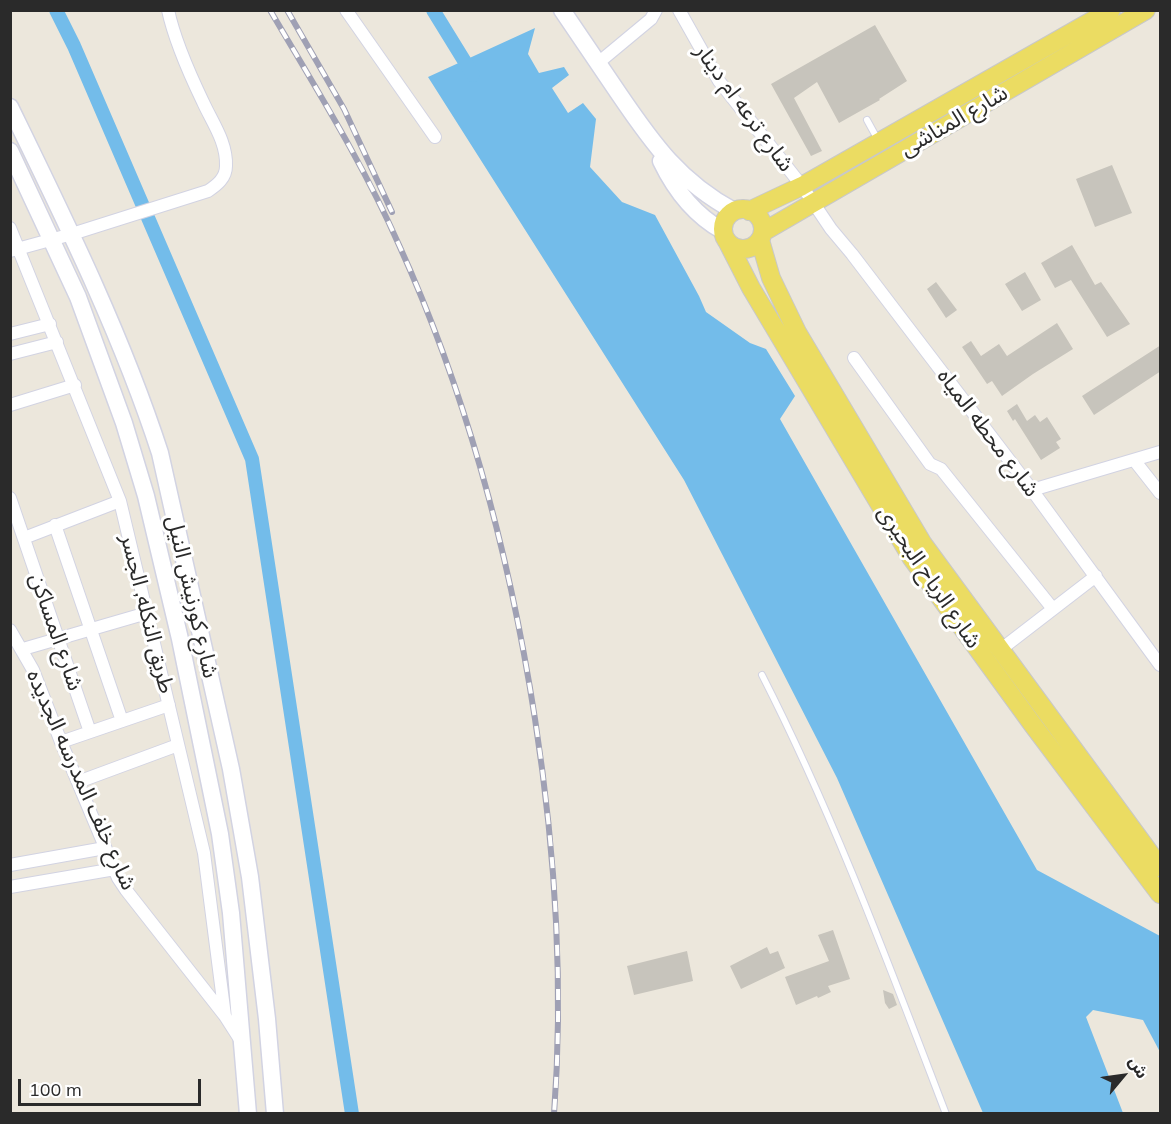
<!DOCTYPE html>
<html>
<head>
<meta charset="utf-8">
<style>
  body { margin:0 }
  #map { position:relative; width:1171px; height:1124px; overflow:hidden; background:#ece7dc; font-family:Mulish,"Noto Sans Arabic",sans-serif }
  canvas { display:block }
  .frame { position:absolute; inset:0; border:12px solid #2a2a2a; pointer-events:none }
  .north { position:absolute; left:1093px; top:1046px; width:60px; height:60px; -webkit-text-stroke:4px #fff; paint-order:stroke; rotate:61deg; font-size:16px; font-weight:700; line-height:24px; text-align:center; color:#2a2a2a }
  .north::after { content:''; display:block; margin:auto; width:21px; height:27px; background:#2a2a2a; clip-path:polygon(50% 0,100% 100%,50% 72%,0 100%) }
  .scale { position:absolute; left:18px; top:1079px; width:183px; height:27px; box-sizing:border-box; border:3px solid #2a2a2a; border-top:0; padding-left:8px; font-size:18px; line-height:21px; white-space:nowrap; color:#2a2a2a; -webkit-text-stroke:4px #fff; paint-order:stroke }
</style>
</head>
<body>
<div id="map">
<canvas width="1171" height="1124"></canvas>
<div class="frame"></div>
<div class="north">ش</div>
<div class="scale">100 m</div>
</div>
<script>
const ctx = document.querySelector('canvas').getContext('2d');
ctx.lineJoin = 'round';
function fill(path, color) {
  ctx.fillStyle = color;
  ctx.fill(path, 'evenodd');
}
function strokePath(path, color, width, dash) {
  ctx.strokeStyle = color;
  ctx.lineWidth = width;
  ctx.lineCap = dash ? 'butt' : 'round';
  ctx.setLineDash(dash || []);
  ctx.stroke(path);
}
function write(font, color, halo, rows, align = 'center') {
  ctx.font = font + ' Mulish,"Noto Sans Arabic",sans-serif';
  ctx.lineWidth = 6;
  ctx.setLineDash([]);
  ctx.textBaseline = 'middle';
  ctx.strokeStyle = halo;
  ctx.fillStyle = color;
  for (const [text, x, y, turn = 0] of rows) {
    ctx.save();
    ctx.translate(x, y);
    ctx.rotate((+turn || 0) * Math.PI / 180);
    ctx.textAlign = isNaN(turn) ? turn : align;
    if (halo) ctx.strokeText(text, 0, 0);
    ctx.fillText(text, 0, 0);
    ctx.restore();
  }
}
const water = new Path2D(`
  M535 28 528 54 539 73 564 67 569 75 552 88 568 113 583 103 596 119 590 167 622 202 655 215 699 296 706 312 750 343 766 349 795 396 780 419 1037 870 1160 936V1052L1143 1020 1093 1010 1086 1017 1123 1113H983L837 778 684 480 428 77Z`);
const canal = new Path2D(`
  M56 10 74 46 252 459 352 1114
  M433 10 473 75`);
const building = new Path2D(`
  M875 25 907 81 879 99 880 100 839 123 817 82 794 98 822 151 811 156 771 84Z
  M1112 165 1132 213 1095 227 1076 179Z
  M1072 245 1095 285 1101 282 1130 324 1107 337 1071 280 1055 288 1041 263Z
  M1025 272 1041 300 1022 311 1005 284Z
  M936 282 957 310 946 318 927 289Z
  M1057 323 1073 349 1033 374 1002 396 992 381 987 384 962 347 971 341 981 356 999 344 1007 356Z
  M1161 345V371L1094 415 1082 396Z
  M1017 404 1027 421 1035 415 1040 422 1047 417 1061 439 1056 442 1060 448 1041 460 1015 419 1013 421 1007 411Z
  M833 930 850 979 828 986 831 992 818 998 817 996 796 1005 785 977 829 961 818 935Z
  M767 947 770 954 778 951 785 968 741 989 730 966Z
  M687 951 693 981 634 995 627 966Z
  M883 990 893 994 897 1005 889 1009 885 1003Z`);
const lane = new Path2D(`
  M867 120 878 140
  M762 675C834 816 889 965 946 1114`);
const street = new Path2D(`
  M346 10 435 137
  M679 10 719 81 802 186 831 229 852 254 1032 490 1160 665
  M598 63 651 19 656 10
  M10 228 120 501 204 853 225 1016
  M10 251 72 234 208 191C217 185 226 178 226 166 227 142 212 122 203 102 190 75 174 38 168 10
  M10 334 50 324
  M10 354 57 342
  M854 358 930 464 941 469 1053 609
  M10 405 75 385
  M1134 460 1160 493
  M1032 490 1160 452
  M10 498 90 732
  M55 525 122 721
  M24 538 120 501
  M10 630 33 670 61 742 118 878 126 890 225 1016 241 1041
  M23 649 147 613
  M1000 650 1096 576
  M61 742 169 705
  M78 782 178 745
  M10 865 105 848
  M10 887 115 869`);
const secondary = new Path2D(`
  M562 10C581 38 600 66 619 94 653 144 680 182 734 211
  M10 107C65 220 121 333 160 453L231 769 250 877 267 1019 275 1114
  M10 151 78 297 124 423 146 496 180 639 220 834 231 913 248 1114
  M661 161C675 190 694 215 723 231`);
const primary = new Path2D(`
  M723 229a20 20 0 1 1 40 0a20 20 0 1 1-40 0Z
  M749 211 802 186 1111 10
  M763 232 1146 10
  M760 240 771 278 797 332 923 544 1160 867
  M727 241 751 288 911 557 1033 725 1160 894`);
const rail = new Path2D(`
  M270 10C315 87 363 163 399 245 467 395 510 557 535 719 555 849 564 982 554 1114
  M287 10 344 109 392 212`);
const streetNames = [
  ["شارع ترعه ام دينار",744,108,54],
  ["شارع المناشى",954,121,-30],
  ["شارع محطه المياه",988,433,53],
  ["شارع الرياح البحيرى",929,577,56],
  ["شارع كورنيش النيل",192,597,77],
  ["طريق النكله, الجسر",147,614,76],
  ["شارع المساكن",56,632,71],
  ["شارع خلف المدرسه الجديده",81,780,66]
];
fill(water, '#73bcea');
strokePath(canal, '#73bcea', 14);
fill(building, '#c7c4bc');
strokePath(lane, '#d2d3e2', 8);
strokePath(street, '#d2d3e2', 14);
strokePath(secondary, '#d2d3e2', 19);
strokePath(primary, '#c8c8c8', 20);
strokePath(lane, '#fff', 6);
strokePath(street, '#fff', 12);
strokePath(secondary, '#fff', 16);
strokePath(primary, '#ebdc62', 18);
strokePath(rail, '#9fa0b4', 6);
strokePath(rail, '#fff', 4, [11]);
write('22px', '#2a2a2a', '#fff', streetNames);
</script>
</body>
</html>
